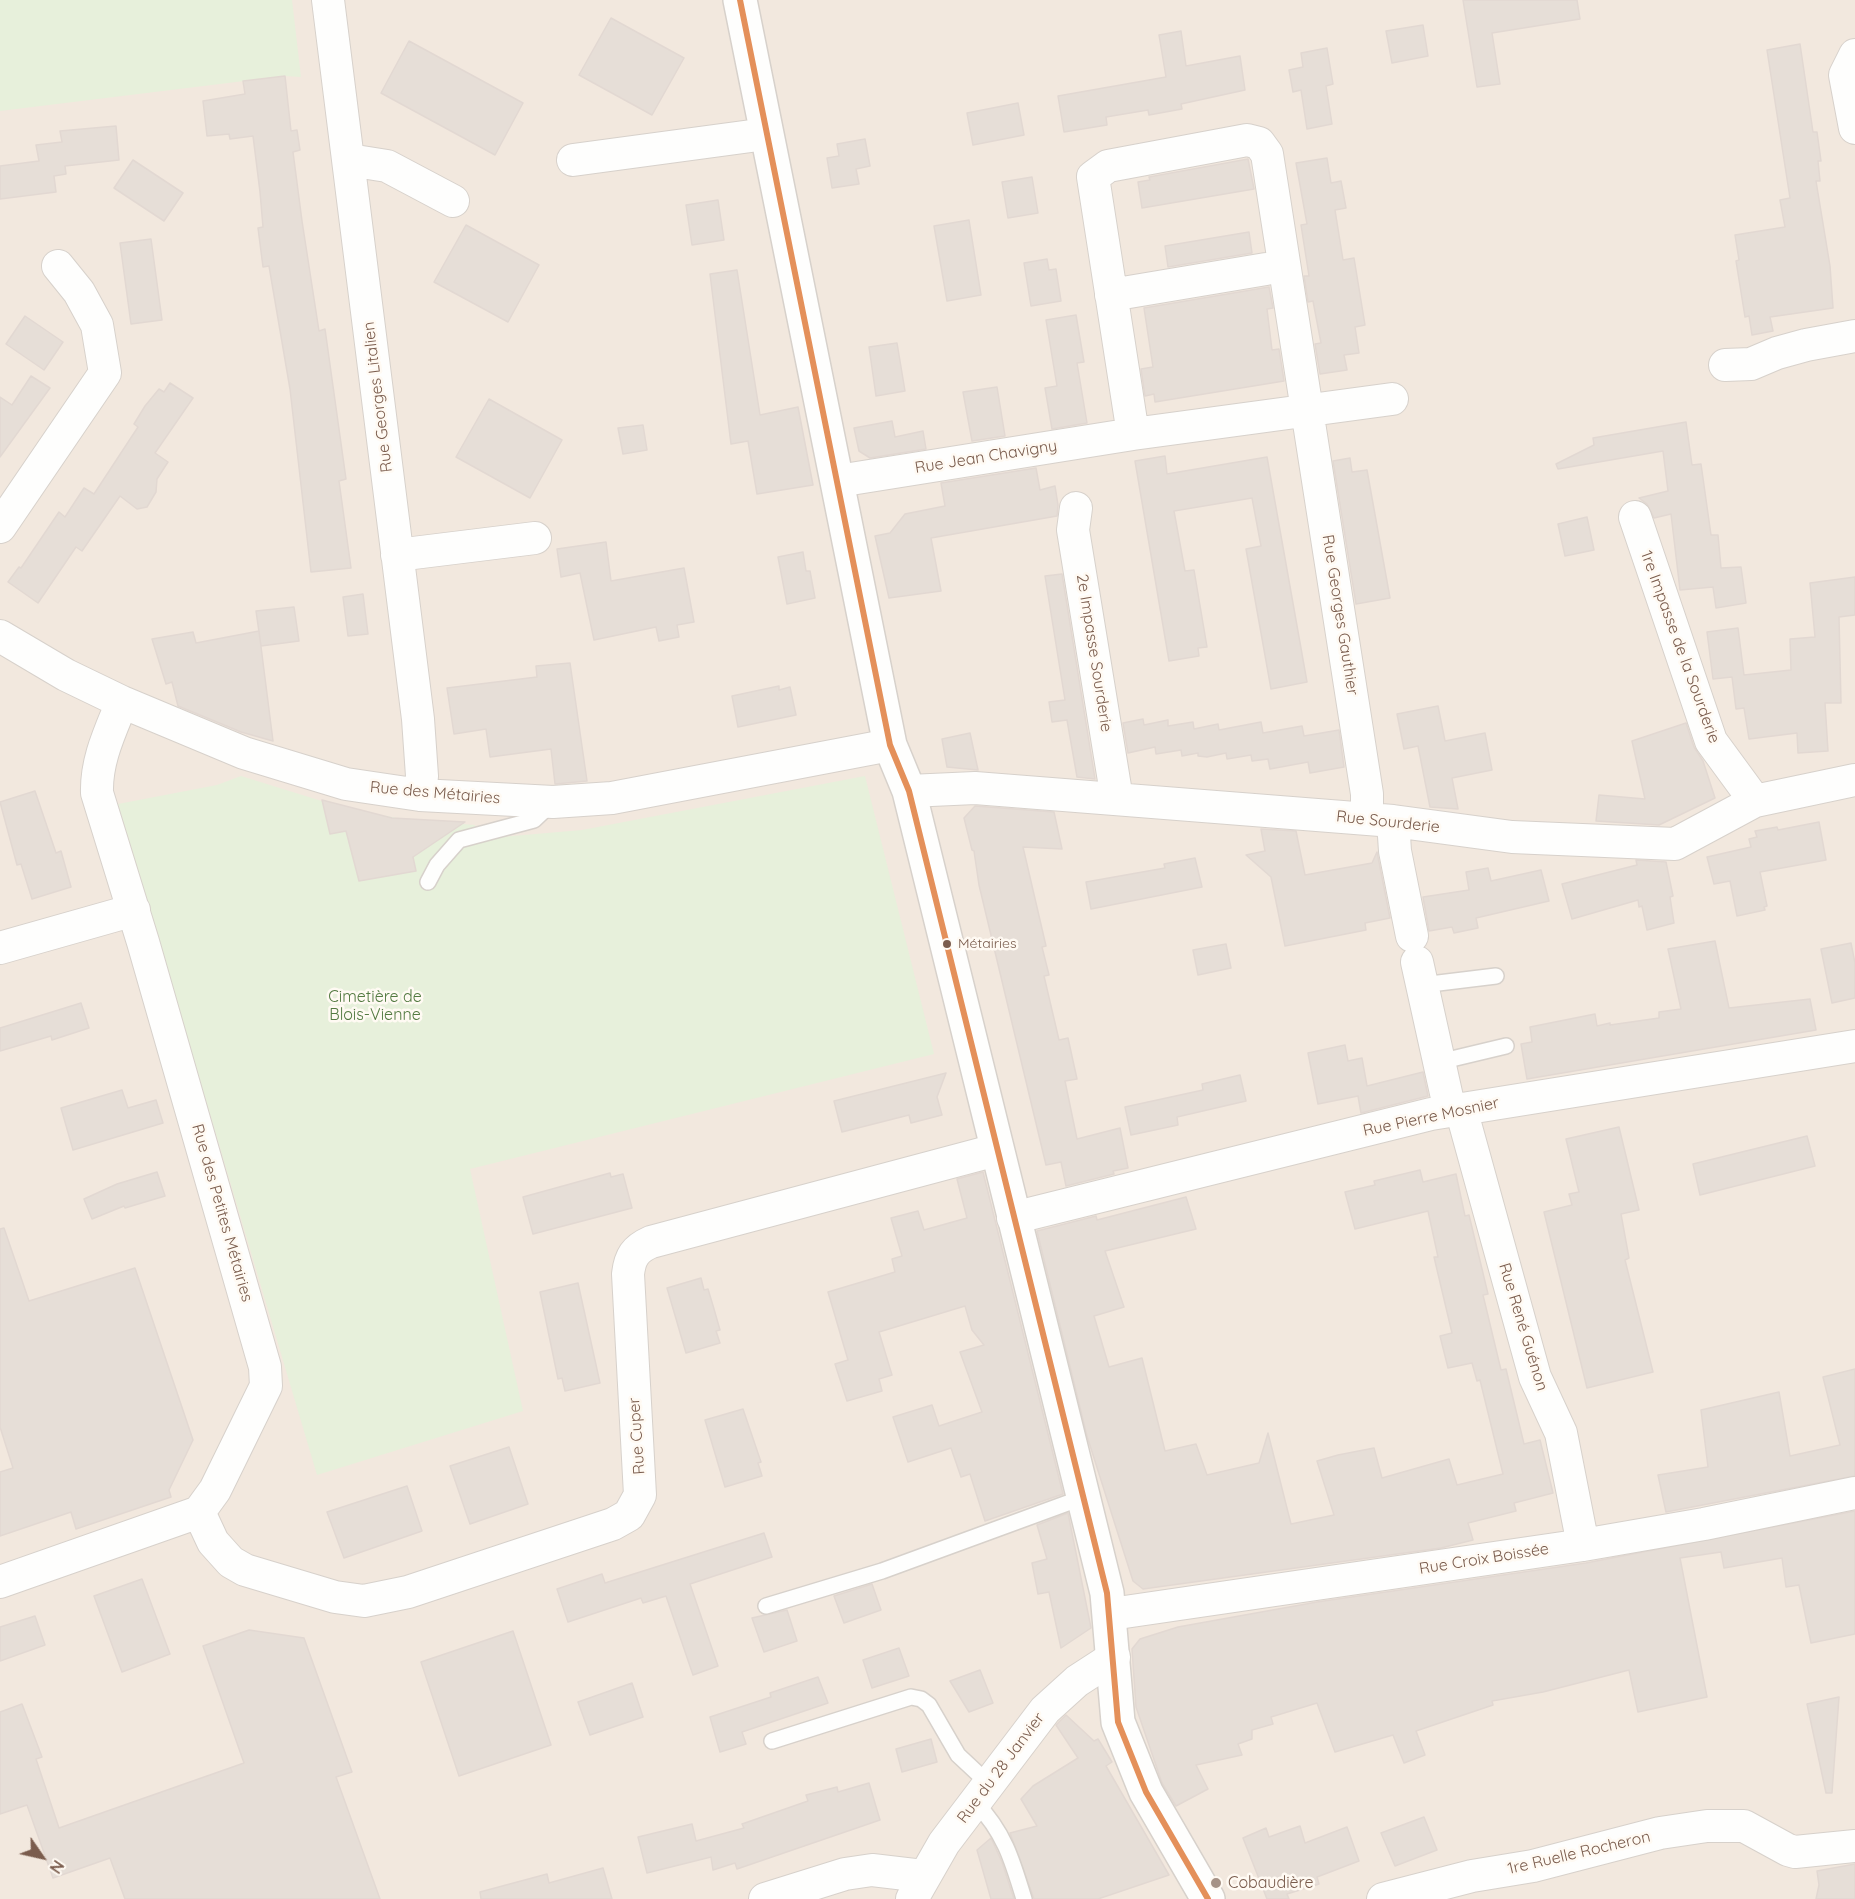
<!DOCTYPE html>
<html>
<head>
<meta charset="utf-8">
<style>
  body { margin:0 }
  #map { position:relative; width:1855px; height:1899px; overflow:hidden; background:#f9f5f0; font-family:Quicksand,sans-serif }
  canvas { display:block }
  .north { position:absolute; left:12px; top:1827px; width:60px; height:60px; -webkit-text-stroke:4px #fffaf3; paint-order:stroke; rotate:124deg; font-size:16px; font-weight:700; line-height:24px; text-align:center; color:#7a5c4d }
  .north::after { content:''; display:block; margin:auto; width:21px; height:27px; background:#7a5c4d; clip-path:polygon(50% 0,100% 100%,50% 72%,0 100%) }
</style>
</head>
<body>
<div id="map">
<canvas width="1855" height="1899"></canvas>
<div class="north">N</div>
</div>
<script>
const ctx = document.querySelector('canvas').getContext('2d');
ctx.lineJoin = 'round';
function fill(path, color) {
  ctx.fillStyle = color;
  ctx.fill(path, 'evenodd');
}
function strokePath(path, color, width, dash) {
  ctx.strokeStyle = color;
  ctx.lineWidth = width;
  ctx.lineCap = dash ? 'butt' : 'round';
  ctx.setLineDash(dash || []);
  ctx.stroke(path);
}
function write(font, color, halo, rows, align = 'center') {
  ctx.font = font + ' Quicksand,sans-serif';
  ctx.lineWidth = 5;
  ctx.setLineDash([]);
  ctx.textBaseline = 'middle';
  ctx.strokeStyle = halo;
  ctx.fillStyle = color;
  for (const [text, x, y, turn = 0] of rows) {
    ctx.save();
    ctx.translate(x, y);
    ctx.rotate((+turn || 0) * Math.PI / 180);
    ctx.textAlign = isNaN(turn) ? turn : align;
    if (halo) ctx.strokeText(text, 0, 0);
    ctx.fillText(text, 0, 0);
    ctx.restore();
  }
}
const residential = new Path2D(`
  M0 0H1855V1899H0Z`);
const green = new Path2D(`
  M0 0H292L301 77 285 76 0 111Z
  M241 776 341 807 407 820 475 825 473 840 478 844 489 838 582 830 865 776 934 1054 470 1169 523 1411 317 1475 118 804 217 785Z`);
const building = new Path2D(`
  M1463 0H1577L1580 19 1492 33 1500 84 1477 87Z
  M611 18 684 58 652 115 579 75Z
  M1423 25 1428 56 1392 63 1386 31Z
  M1181 31 1186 66 1240 56 1245 90 1181 104 1182 109 1149 115 1148 110 1106 117 1107 125 1064 132 1058 96 1166 77 1159 35Z
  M409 41 523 103 495 155 381 93Z
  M1800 44 1813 132H1817L1821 161H1818L1820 181H1816L1830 266 1833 308 1770 317 1773 331 1752 335 1749 316 1745 317 1736 261 1739 260 1735 235 1785 227 1780 200 1790 198 1767 50Z
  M1327 48 1333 84 1326 86 1332 124 1307 129 1301 90 1293 92 1289 70 1303 67 1301 53Z
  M285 76 291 131 297 130 300 150 293 152 302 221 319 331 325 329 346 479 339 481 351 568 311 572 290 389 269 266 263 267 258 228 263 227 260 192 253 136 230 139 229 134 207 136 203 101 245 94 243 81Z
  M1018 103 1024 135 973 145 967 113Z
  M116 126 119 160 65 166 66 174 54 176 56 192 0 199V166L39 161 36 145 62 142 60 131Z
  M865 139 870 166 856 169 859 184 832 188 827 158 839 156 837 144Z
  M1327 158 1331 183 1341 181 1346 208 1335 210 1343 260 1354 258 1365 325 1355 327 1359 353 1344 355 1347 370 1320 374 1315 344 1321 343 1313 301 1308 302 1304 276H1309L1301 225 1307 224 1296 163Z
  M1248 159 1254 189 1142 208 1138 182 1150 180 1149 177Z
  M133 160 183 193 164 221 114 188Z
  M1032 177 1038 213 1008 218 1002 182Z
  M718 200 724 240 692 245 686 205Z
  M969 220 981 295 947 301 934 226Z
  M466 225 539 265 508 322 434 282Z
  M1249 232 1252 253 1168 267 1165 246Z
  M151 239 162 320 131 324 120 243Z
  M1047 259 1049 270 1056 269 1061 301 1031 306 1024 263Z
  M737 270 760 415 798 407 813 485 757 494 748 441 731 444 710 274Z
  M1269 287 1273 308 1267 309 1272 350 1279 349 1284 381 1155 402 1154 394 1145 396 1141 369 1153 367 1144 308Z
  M1076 315 1084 362 1077 363 1087 423 1052 429 1045 388 1057 386 1046 320Z
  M25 316 63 342 44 370 6 344Z
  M897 343 905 391 876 396 869 347Z
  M31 376 50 388 0 457V397L12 405Z
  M170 383 193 398 155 453 168 462 157 479 156 492 147 507 137 509 120 496 82 551 76 547 38 603 8 582 19 567 21 568 59 512 65 517 84 488 94 494 138 427 134 424 145 406 159 389 164 392Z
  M997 387 1005 436 972 441 963 392Z
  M489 399 562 440 530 498 456 457Z
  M892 421 895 437 923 431 926 449 870 458 859 451 854 428Z
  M1686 422 1692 465 1701 464 1711 535H1718L1721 568 1741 567 1746 603 1716 608 1713 587 1680 590 1671 514 1654 518 1647 504 1639 498 1668 491 1663 451 1558 469 1556 464 1594 445 1593 438Z
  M643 425 647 450 623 454 618 428Z
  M1165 456 1167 474 1267 457 1307 682 1271 689 1246 549 1261 546 1252 498 1174 511 1185 571 1194 570 1207 647 1198 648 1199 656 1169 661 1135 461Z
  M1350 458 1352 472 1367 470 1390 598 1356 604 1333 461Z
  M1036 468 1040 490 1055 486 1058 505 1057 516 931 538 941 591 889 598 875 536 890 533 905 514 945 506 941 483Z
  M1587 517 1594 550 1565 556 1558 524Z
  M606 542 611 581 684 568 694 622 677 625 679 637 659 641 656 627 594 640 580 573 561 577 557 549Z
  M803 552 806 571H810L815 598 787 604 778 557Z
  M1062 574 1095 779 1077 777 1067 720 1052 722 1049 702 1065 700 1045 576Z
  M1855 577V615L1839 617 1841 703H1825L1828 751 1798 753 1797 733 1749 739 1744 708 1736 709 1732 677 1713 679 1707 632 1738 628 1744 675 1791 670 1790 639 1815 637 1810 583Z
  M363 594 368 634 348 636 343 597Z
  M294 607 299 641 261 646 256 611Z
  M259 631 273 741 241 732 178 706 172 682 166 684 152 639 193 632 196 643Z
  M570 663 587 781 555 784 551 749 490 757 486 729 454 734 447 688 537 677 536 666Z
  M779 686V690L790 687 796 715 738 727 732 696Z
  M1438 706 1445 741 1485 733 1492 770 1452 778 1458 809 1430 807 1418 746 1404 749 1397 714Z
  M1143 719 1144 725 1168 720V726L1193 722 1194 729 1218 724 1219 730 1261 722 1263 733 1302 726 1304 736 1339 730 1344 767 1310 773 1308 762 1270 769 1268 759 1252 761 1251 755 1227 759 1226 753 1207 757 1198 756V753L1182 756 1181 750 1156 754 1155 747 1128 753 1123 723Z
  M1686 723 1694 747 1703 761 1715 798 1659 825 1596 821 1599 795 1645 799 1632 741Z
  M970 733 978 770 947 767 942 739Z
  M35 791 56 853 61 851 71 887 32 899 21 864 17 865 0 802Z
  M322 800 392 818 465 822 413 857 416 871 359 881 346 831 330 834Z
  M975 806 1054 812 1062 849 1023 847 1046 946 1042 947 1049 975 1044 976 1059 1040 1068 1038 1077 1079 1065 1081 1077 1139 1120 1128 1128 1168 1113 1171 1114 1174 1066 1186 1061 1162 1046 1165 979 885 974 851 972 850 964 818Z
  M1819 822 1826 860 1760 872 1767 906 1764 907 1765 910 1737 916 1730 881 1714 884 1707 857 1751 847 1749 839 1757 837 1755 831 1777 827 1778 830Z
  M1261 829 1296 831 1305 875 1372 863 1377 852 1390 918 1365 923 1366 930 1285 946 1271 877 1246 855 1265 851Z
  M1195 858 1202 887 1091 909 1086 882 1165 868 1164 864Z
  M1636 860 1666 862 1673 896 1670 897 1674 923 1647 930 1642 906 1639 907 1638 900 1572 919 1562 884 1637 865Z
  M1488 868 1491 881 1541 870 1549 901 1476 918 1478 928 1454 933 1452 927 1429 931 1423 897 1469 890 1466 872Z
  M1715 941 1729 1008 1810 999 1816 1030 1527 1079 1521 1044 1532 1042 1530 1027 1595 1014 1597 1026 1610 1023V1025L1659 1018V1012L1681 1009 1668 949Z
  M1851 943 1855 963V998L1832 1003 1821 949Z
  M1226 944 1231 968 1198 975 1193 950Z
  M81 1003 89 1028 52 1040 51 1036 0 1051V1028Z
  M1345 1045 1348 1061 1362 1058 1367 1086 1423 1072 1428 1096 1361 1113 1358 1096 1318 1104 1308 1053Z
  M946 1073 937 1097 942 1115 911 1123 909 1115 842 1132 834 1101Z
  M1240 1075 1246 1101 1177 1117 1178 1125 1131 1135 1125 1107 1203 1090 1202 1084Z
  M122 1090 128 1108 156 1100 163 1123 73 1150 61 1108Z
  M1619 1127 1639 1210 1621 1214 1629 1258 1625 1260 1653 1372 1587 1388 1544 1212 1572 1205 1569 1194 1579 1192 1566 1139Z
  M1807 1136 1815 1166 1700 1195 1693 1164Z
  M1420 1170 1423 1182 1456 1174 1465 1216 1469 1215 1488 1294 1483 1295 1501 1370 1506 1369 1524 1444 1540 1440 1553 1493 1514 1503 1516 1511 1468 1523 1473 1540 1441 1548 1143 1589 1133 1581 1087 1436 1037 1231 1096 1216 1097 1220 1186 1197 1196 1229 1105 1251 1124 1307 1094 1316 1109 1367 1142 1358 1165 1451 1196 1444 1207 1475 1259 1463 1268 1433 1291 1524 1334 1515 1317 1461 1338 1455 1374 1448 1382 1478 1449 1459 1457 1485 1503 1474 1480 1380 1477 1381 1472 1363 1448 1368 1440 1336 1452 1333 1434 1257H1438L1428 1211 1355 1229 1345 1192 1375 1185 1374 1181Z
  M157 1172 165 1196 125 1208 124 1206 92 1219 84 1199 117 1184Z
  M983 1172 1063 1494 985 1521 970 1474 961 1477 951 1448 908 1462 893 1417 932 1405 939 1426 982 1412 960 1352 984 1345 972 1330 965 1306 879 1332 892 1375 879 1379 882 1391 847 1401 835 1364 848 1360 828 1292 895 1272 892 1259 902 1256 891 1218 918 1211 924 1230 967 1218 957 1179Z
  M610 1173 611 1177 623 1174 632 1208 533 1234 523 1197Z
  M4 1228 29 1301 135 1268 193 1440 169 1490 171 1497 76 1529 71 1512 0 1536V1472L13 1468 0 1427V1229Z
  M701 1278 704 1290 708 1289 714 1309 720 1330 716 1331 720 1343 686 1353 667 1288Z
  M578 1283 600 1383 565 1391 562 1378 558 1379 540 1292Z
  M1855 1369V1476L1666 1512 1658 1475 1708 1467 1701 1410 1779 1392 1790 1456 1840 1445 1823 1377Z
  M743 1409 761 1462 758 1463 762 1476 725 1487 705 1420Z
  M509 1447 528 1504 470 1524 450 1466Z
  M407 1486 422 1531 344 1558 327 1512Z
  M1855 1511V1634L1811 1643 1799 1585 1786 1587 1782 1558 1724 1568 1721 1552 1680 1558 1707 1697 1638 1712 1629 1670 1543 1692 1492 1701 1493 1705 1416 1731 1425 1755 1404 1763 1393 1735 1335 1752 1317 1703 1271 1717 1273 1724 1252 1730V1739L1238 1744 1242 1755 1196 1765 1208 1789 1176 1806 1162 1783 1136 1707 1132 1649 1140 1639 1178 1627 1317 1602 1586 1563Z
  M1068 1513 1091 1628 1061 1648 1049 1592 1038 1594 1032 1563 1047 1559 1037 1525Z
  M764 1533 772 1557 690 1584 718 1666 693 1675 666 1596 643 1603 641 1598 568 1622 557 1589 602 1574 605 1583Z
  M142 1579 170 1654 122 1672 94 1596Z
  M872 1584 881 1610 844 1623 834 1596Z
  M787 1610 797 1641 764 1652 752 1618Z
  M35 1616 45 1645 0 1661V1627Z
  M249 1630 304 1638 352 1772 336 1777 380 1899H125L110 1858 53 1878 27 1805 0 1814V1712L22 1704 42 1757 36 1759 59 1828 244 1763 203 1646Z
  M513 1631 551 1745 459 1776 421 1662Z
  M899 1648 909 1676 872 1688 863 1660Z
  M980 1670 993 1703 969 1712 950 1681Z
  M818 1677 828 1703 742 1732 746 1744 720 1752 710 1717 771 1697 770 1693Z
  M632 1683 643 1717 590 1735 578 1702Z
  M1839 1697 1832 1793H1826L1807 1704Z
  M1066 1715 1094 1741 1098 1739 1112 1762 1106 1766 1169 1875 1098 1899H1034L1010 1833 1037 1826 1021 1799 1033 1786 1078 1758 1056 1725Z
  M931 1739 937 1762 902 1772 896 1749Z
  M869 1783 880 1820 737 1869 735 1863 713 1870 711 1857 647 1873 638 1837 692 1824 696 1841 744 1828 742 1824 808 1801 806 1795 837 1787 838 1792Z
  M1424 1817 1437 1850 1395 1866 1381 1833Z
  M1300 1826 1305 1843 1347 1827 1359 1861 1317 1877 1319 1884 1287 1894 1289 1899H1267L1243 1838 1266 1828 1269 1837Z
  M991 1838 1002 1862 1014 1899H991L977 1850Z
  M1855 1864V1899H1816L1819 1885 1817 1871Z
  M603 1868 612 1899H481L480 1892 547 1874 549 1883Z`);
const service = new Path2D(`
  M428 882 437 865 459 840 534 820 551 804
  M1422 985 1496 976
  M1439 1062 1506 1046
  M766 1606 882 1571 1084 1497
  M772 1741 911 1697 921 1699 929 1705 958 1755 988 1783
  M975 1802C1004 1832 1012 1859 1024 1899`);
const minor = new Path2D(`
  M328 0 418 719 422 776 420 795
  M1855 55 1845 75 1855 128
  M349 160 387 166 453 201
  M573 160 766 134
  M1111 295 1266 269
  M1725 365 1751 364 1777 353 1806 345 1855 336
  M1133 434 1093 177 1108 166 1247 140 1259 143 1267 154 1367 794V819
  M838 481 1133 434 1392 399
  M1076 508 1073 530 1117 799
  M1635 517 1711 741 1755 801
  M0 527 105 373 97 325 79 292 58 266
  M397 555 535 538
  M0 636 66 675 122 702 244 753 346 784 420 795 553 802 612 798 890 745
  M909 791 975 788 1393 821 1512 837 1675 844 1755 801 1855 780
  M1393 821 1395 851 1412 936
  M0 948 134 910
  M1417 962 1450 1111
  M1461 1109 1535 1377 1561 1433 1583 1545
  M1013 1218 1431 1114 1855 1046
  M199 1512 213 1542 231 1562 245 1570 335 1597 364 1601 408 1592 613 1524 629 1515 640 1495 628 1274C630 1257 635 1249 651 1242L996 1150
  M0 1582 199 1512 215 1490 266 1386 265 1367 143 942 97 793C96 760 110 732 122 702
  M1111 1614 1583 1545 1704 1524 1855 1493
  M765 1899 845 1874 872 1870 923 1876
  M912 1899 944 1843 1045 1710 1077 1681 1114 1657
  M1383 1899 1472 1876 1533 1866 1660 1833 1707 1826H1744L1788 1850 1795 1852 1855 1846`);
const tertiary = new Path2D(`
  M740 0 890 745 909 791 1107 1593 1118 1722 1146 1792 1208 1899`);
const bus1 = new Path2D(`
  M740 0 890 745 909 791 1107 1593 1118 1722 1146 1792 1208 1899`);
const markers = [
  [947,944,5,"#7a5c4d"],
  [1216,1883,6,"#a69286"]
];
const busNames = [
  ["Métairies",958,944]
];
const streetNames = [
  ["Rue Georges Litalien",378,397,-97],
  ["Rue Jean Chavigny",986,457,-9],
  ["Rue Georges Gauthier",1340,615,81],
  ["1re Impasse de la Sourderie",1680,647,70],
  ["2e Impasse Sourderie",1094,653,81],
  ["Rue des Métairies",435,793,5],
  ["Rue Sourderie",1388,822,6],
  ["Rue Pierre Mosnier",1431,1117,-12],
  ["Rue des Petites Métairies",222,1213,74],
  ["Rue René Guénon",1523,1327,73],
  ["Rue Cuper",637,1436,-94],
  ["Rue Croix Boissée",1484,1559,-9],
  ["Rue du 28 Janvier",1001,1768,-53],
  ["1re Ruelle Rocheron",1579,1853,-13]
];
const parkNames = [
  ["Cimetière de",375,997],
  ["Blois-Vienne",375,1015]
];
const poiNames = [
  ["Cobaudière",1228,1883]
];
fill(residential, '#f2e8de');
fill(green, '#e7f0db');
fill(building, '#e6ded7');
strokePath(building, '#e2d8d2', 1.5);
strokePath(service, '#d7d1cb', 18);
strokePath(minor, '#d7d1cb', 34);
strokePath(tertiary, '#d7d1cb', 36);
strokePath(service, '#fefefd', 15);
strokePath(minor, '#fefefd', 32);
strokePath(tertiary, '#fefefd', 33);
strokePath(bus1, '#e4905a', 6);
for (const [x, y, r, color] of markers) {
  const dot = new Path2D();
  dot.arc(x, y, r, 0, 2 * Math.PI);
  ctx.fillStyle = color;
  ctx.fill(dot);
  strokePath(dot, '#fffaf3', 2);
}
write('14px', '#7a5c4d', '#fffaf3', busNames, 'left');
write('16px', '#7a5c4d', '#fffaf3', streetNames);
write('16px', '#537a41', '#fffaf3', parkNames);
write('16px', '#7a5c4d', '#fffaf3', poiNames, 'left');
</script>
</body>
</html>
